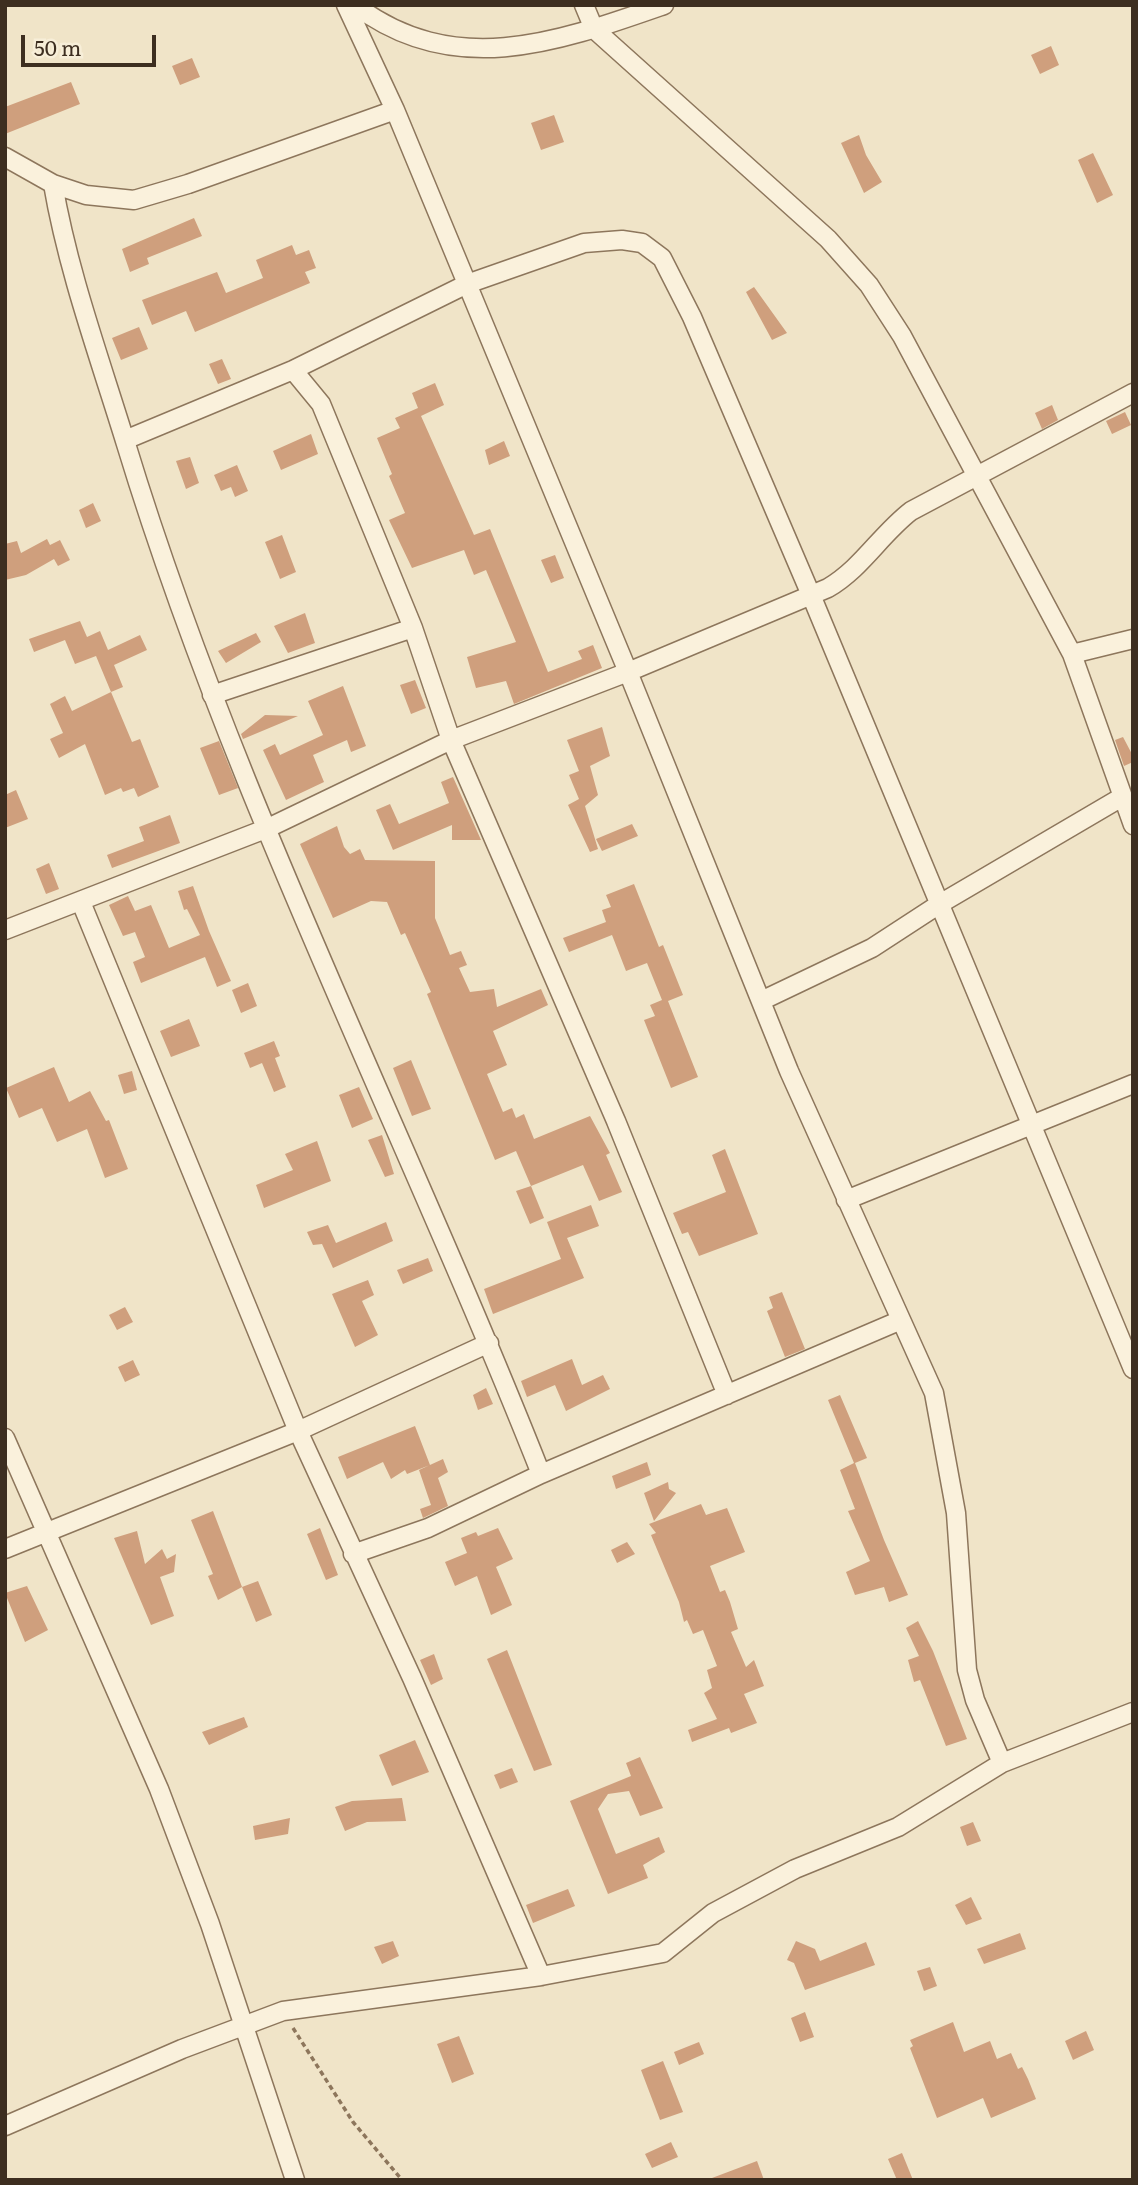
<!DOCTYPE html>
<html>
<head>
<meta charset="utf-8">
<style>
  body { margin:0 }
  #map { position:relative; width:1138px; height:2185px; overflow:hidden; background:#f0e4c8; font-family:Literata,serif }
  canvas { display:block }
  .frame { position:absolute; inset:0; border:7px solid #3d2e20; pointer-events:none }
  .scale { position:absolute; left:21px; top:35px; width:135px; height:32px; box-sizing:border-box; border:4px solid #3d2e20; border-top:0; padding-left:9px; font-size:21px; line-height:24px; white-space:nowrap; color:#3d2e20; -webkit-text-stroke:5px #f7eed8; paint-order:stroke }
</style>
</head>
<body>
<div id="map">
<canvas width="1138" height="2185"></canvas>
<div class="frame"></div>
<div class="scale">50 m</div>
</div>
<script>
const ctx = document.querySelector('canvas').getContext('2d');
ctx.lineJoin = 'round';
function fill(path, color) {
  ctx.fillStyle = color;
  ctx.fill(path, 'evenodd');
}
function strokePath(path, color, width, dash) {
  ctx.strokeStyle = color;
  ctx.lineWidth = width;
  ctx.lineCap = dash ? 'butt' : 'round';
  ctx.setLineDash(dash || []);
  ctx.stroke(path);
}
const building = new Path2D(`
  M1051 46 1059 65 1040 74 1031 55Z
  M192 58 200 77 180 85 172 66Z
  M71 82 80 104 5 134V107Z
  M554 115 564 142 541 150 531 123Z
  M859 135 866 155 882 182 864 193 841 143Z
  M1093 153 1113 195 1097 203 1078 160Z
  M194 218 202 236 147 258 149 264 130 272 122 249Z
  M292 245 296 255 309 250 316 268 305 272 310 283 195 332 186 311 152 325 142 300 217 272 226 293 263 278 256 260Z
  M754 287 787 333 772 340 746 292Z
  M139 327 148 349 121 360 112 338Z
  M222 359 231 379 218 384 209 364Z
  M435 383 444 405 421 416 474 535 490 529 548 672 582 659 578 651 593 645 602 668 514 704 506 681 476 688 467 657 516 642 486 570 474 575 464 550 412 568 389 520 405 513 389 476 392 474 377 438 400 428 395 418 418 408 412 393Z
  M1052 405 1058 420 1042 429 1035 413Z
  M1125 412 1131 425 1112 434 1106 421Z
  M311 434 318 454 281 470 273 451Z
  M504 441 510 456 489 465 485 450Z
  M190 457 199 483 186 489 176 461Z
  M237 465 248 491 235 497 231 487 221 491 214 475Z
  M93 503 101 521 86 528 79 510Z
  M282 535 296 572 280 579 265 542Z
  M47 539 50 545 60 540 70 560 58 566 54 559 26 575 5 580V544L17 541 21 553Z
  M555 555 564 578 551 583 541 560Z
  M305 613 315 643 288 653 274 626Z
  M80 621 87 637 100 631 108 650 140 635 147 650 114 665 123 687 111 692 96 656 75 664 65 640 34 652 29 639Z
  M256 633 261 642 226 663 218 651Z
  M415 680 426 708 411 714 400 685Z
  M343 686 366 746 351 752 347 740 313 755 324 782 286 800 263 750 275 744 280 755 323 735 308 701Z
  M111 692 132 742 140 739 159 787 138 797 134 788 123 792 121 788 105 795 85 744 59 758 50 739 63 733 50 704 65 696 72 711Z
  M265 715 298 716 243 739 241 734Z
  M602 727 610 756 590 766 598 795 585 806 598 849 590 852 568 805 579 799 569 775 579 771 567 740Z
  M1123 737 1133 756V762L1124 766 1115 740Z
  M219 741 238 788 219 795 200 748Z
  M453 777 481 840H452V825L393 850 376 810 390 804 399 824 449 803 441 782Z
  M16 790 28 819 5 828V795Z
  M170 815 180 843 112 868 107 855 144 841 139 827Z
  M632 824 638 836 602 851 596 839Z
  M337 826 344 847 350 854 360 849 365 860 435 861V918L450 955 461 951 467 965 459 968 470 992 494 989 497 1007 541 989 548 1005 493 1031 507 1065 487 1074 503 1112 512 1108 516 1118 524 1114 534 1139 590 1116 610 1153 606 1155 622 1192 599 1201 583 1165 531 1186 516 1151 495 1160 440 1026 427 994 431 992 405 933 401 935 387 902 371 901 333 918 300 844Z
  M49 863 59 889 46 894 36 869Z
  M634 884 659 947 663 945 683 995 668 1001 698 1077 671 1088 644 1020 655 1016 650 1005 662 1000 647 963 626 971 612 935 569 952 563 938 606 922 602 910 611 907 606 895Z
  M193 886 209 931 231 981 217 987 205 957 141 983 133 962 145 957 135 932 123 936 109 905 128 896 135 911 151 905 169 948 200 935 187 909 184 910 178 891Z
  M248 983 257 1006 241 1013 232 990Z
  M189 1019 200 1046 171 1057 160 1031Z
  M274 1041 280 1056 275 1058 286 1087 274 1092 262 1063 250 1068 244 1053Z
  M411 1060 431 1109 412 1116 393 1068Z
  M54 1067 69 1102 90 1091 106 1121 109 1120 128 1169 105 1178 87 1129 57 1142 42 1108 19 1118 6 1088Z
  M132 1071 137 1090 124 1094 118 1075Z
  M359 1087 373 1119 352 1128 339 1095Z
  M382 1135 394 1174 385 1177 368 1140Z
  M317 1141 331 1181 264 1208 256 1185 293 1170 285 1154Z
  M725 1149 758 1234 699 1256 688 1232 682 1234 673 1213 726 1192 712 1155Z
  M531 1186 544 1218 530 1224 516 1191Z
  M591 1205 599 1226 567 1238 584 1278 493 1314 484 1289 561 1259 547 1222Z
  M386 1222 393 1241 333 1268 322 1244 313 1245 307 1232 328 1225 336 1243Z
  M428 1258 433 1271 403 1284 397 1270Z
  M368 1280 374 1295 362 1301 378 1335 355 1347 332 1294Z
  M782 1292 805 1349 785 1357 767 1311 773 1308 769 1297Z
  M125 1307 133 1322 117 1330 109 1315Z
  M572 1359 582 1385 603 1375 610 1389 566 1411 555 1385 527 1397 521 1381Z
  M133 1360 140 1375 125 1382 118 1367Z
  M486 1388 493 1404 478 1410 473 1395Z
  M840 1395 867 1458 855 1463 884 1540 908 1595 889 1602 884 1587 855 1595 846 1572 870 1561 848 1511 855 1509 840 1470 854 1463 828 1400Z
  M415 1426 430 1465 407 1474 405 1470 391 1479 383 1462 347 1479 338 1457Z
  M443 1459 448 1472 438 1478 448 1506 423 1518 420 1509 431 1505 419 1470Z
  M647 1462 651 1475 616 1489 612 1476Z
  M668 1482 669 1489 676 1493 654 1521 644 1493Z
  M701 1504 706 1515 727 1508 745 1552 710 1566 720 1592 725 1590 730 1602 738 1629 731 1632 746 1667 754 1660 764 1686 744 1694 757 1723 731 1733 729 1728 692 1742 688 1730 717 1719 704 1693 712 1688 707 1670 717 1666 703 1630 693 1634 687 1620 684 1622 679 1602 651 1535 656 1533 649 1524Z
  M213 1511 242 1587 218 1600 208 1576 213 1574 191 1520Z
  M320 1528 338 1575 326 1580 307 1534Z
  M498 1528 513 1559 496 1567 512 1605 491 1615 477 1576 455 1586 445 1562 467 1553 461 1538 476 1532 478 1536Z
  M137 1531 145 1564 162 1549 167 1559 176 1554 174 1572 160 1577 174 1616 151 1625 114 1538Z
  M627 1542 635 1554 617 1563 611 1550Z
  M258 1581 272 1615 256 1622 242 1587Z
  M27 1586 48 1630 25 1642 5 1593Z
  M918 1621 933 1651 967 1739 946 1746 920 1680 914 1682 908 1660 919 1656 906 1628Z
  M507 1650 552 1765 534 1771 487 1659Z
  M434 1654 443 1679 431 1685 420 1660Z
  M244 1717 248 1727 209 1745 202 1732Z
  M415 1740 429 1772 392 1786 379 1755Z
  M640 1757 663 1808 640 1816 629 1791 608 1794 598 1809 616 1854 659 1837 665 1852 643 1865 648 1878 608 1894 570 1801 631 1776 626 1763Z
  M512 1768 518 1782 500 1789 494 1775Z
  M402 1798 406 1821 367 1822 345 1831 335 1807 352 1801Z
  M290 1818 288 1834 255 1840 253 1826Z
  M973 1822 981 1841 967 1846 960 1827Z
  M568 1889 575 1906 533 1923 526 1905Z
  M971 1897 982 1919 966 1925 955 1905Z
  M1020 1933 1026 1949 984 1964 977 1949Z
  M393 1941 399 1956 382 1964 374 1947Z
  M796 1941 815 1949 820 1961 866 1942 875 1965 805 1990 794 1963 787 1960Z
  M930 1967 937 1986 924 1991 917 1971Z
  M805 2012 814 2037 800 2042 791 2018Z
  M953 2022 964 2052 990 2041 997 2059 1011 2053 1018 2069 1022 2067 1028 2079 1036 2099 991 2118 983 2098 937 2118 910 2048 913 2046 910 2040Z
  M1086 2031 1094 2050 1073 2060 1065 2041Z
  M459 2036 474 2074 452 2083 437 2044Z
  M699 2042 704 2054 679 2065 674 2052Z
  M663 2061 683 2112 660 2120 641 2070Z
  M671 2142 678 2157 652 2168 645 2154Z
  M902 2153 913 2180H897L888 2159Z
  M757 2161 764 2180H712V2178Z`);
const path = new Path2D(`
  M293 2028 353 2122 402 2180`);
const minor = new Path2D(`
  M346 5 395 110 628 672 789 1071 934 1393 956 1513 967 1670 975 1700 1002 1763
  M355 5C454 80 558 42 664 5
  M584 5 594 29 828 239 869 285 902 336 1072 654 1133 825
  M5 157 53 184 86 195 134 200 188 184 395 110
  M53 184C68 272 100 359 126 444 234 799 405 1130 541 1474
  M293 370 321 404 413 628 451 740 616 1121 727 1395
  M125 440 293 370 467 284 584 243 622 240 642 243 662 258 692 317 811 595 1133 1369
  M1072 654 1133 639
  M212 695 413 628
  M81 902 298 1431 412 1678 541 1976
  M5 930 268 828 451 740 628 672 828 588C862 568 880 535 911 511L1133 393
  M761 1001 872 948 938 905 1122 797
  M846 1200 1133 1084
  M5 1438 159 1789 210 1924 295 2180
  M5 1549 298 1431 489 1343
  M353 1554 428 1528 541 1474 901 1320
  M5 2126 182 2049 283 2011 541 1976 663 1953 713 1913 795 1869 898 1827 1002 1763 1133 1712`);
fill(building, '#cf9f7d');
strokePath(minor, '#8d765c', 21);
strokePath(path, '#8d765c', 3.5, [5, 3.5]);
strokePath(minor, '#faf1dc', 18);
</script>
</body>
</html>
